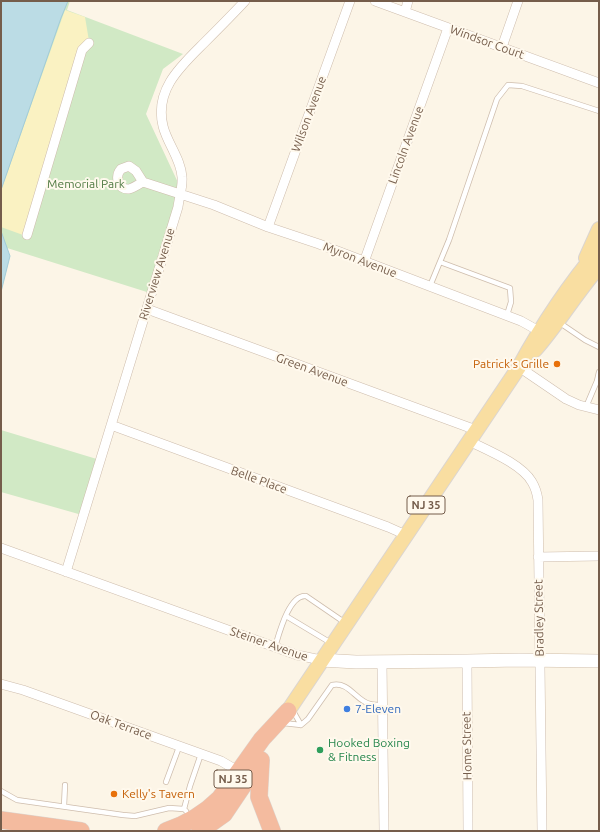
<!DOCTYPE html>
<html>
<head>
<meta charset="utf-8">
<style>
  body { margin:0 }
  #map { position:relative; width:600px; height:832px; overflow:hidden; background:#fcf5e7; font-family:Ubuntu,sans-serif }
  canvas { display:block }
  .frame { position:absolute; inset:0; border:2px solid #755d4b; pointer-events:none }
</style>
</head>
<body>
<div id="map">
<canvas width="600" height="832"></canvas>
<div class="frame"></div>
</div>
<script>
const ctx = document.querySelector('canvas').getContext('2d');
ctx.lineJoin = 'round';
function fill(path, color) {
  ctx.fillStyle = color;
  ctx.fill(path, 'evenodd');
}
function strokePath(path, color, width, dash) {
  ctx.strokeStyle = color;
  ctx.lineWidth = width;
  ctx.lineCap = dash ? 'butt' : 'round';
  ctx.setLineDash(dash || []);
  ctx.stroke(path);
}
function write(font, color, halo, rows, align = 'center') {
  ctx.font = font + ' Ubuntu,sans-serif';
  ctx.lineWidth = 4;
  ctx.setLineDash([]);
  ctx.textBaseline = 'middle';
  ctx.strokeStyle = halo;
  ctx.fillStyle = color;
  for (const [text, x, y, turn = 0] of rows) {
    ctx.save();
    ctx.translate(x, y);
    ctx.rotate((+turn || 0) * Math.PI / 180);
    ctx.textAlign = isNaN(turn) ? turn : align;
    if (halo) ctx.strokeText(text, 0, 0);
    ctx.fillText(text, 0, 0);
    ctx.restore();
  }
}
const green = new Path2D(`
  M60 1H70L67 10 183 54 163 69 146 114 181 189 150 293 4 247 1 244V162Z
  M1 430 100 460 82 515 1 492Z`);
const sand = new Path2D(`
  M65 10 85 17 89 41 23 235 1 227V190Z`);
const water = new Path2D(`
  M1 1H68L61 18 1 190Z
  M1 231 10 256 1 292Z`);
const lane = new Path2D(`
  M440 262 510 288 511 302 507 315
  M430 286 449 240 497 99 508 85 522 86 599 111
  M560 323 585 340 599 347
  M586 407 597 381 599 372
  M286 616 331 643
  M275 647C279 634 289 594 306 596L344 622
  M283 723 301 725 293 711
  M301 725 308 719 332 685C349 681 356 701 370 704 374 705 378 705 382 705
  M166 782 179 747
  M1 791 17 800 123 815 135 816 169 808 184 809
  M64 806 65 785
  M186 811 184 809 190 786 201 754`);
const street = new Path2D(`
  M375 1 599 83
  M405 12 408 1
  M502 47 518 1
  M129 166 136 171 143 182C139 184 133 188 129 189 117 190 115 176 121 169Z
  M143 182 214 205 268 227 319 244 521 321 539 331
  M268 227 350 1
  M27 235 82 50 89 43
  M364 262 448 28
  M147 309 476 430
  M519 367 566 399 579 405 599 410
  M111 425 388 527 406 535
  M469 441C487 450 522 464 532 482 535 487 537 493 538 500L542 831
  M1 548 297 655 321 660
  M538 557 599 556
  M66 572 178 207C179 198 183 186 182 177 181 159 167 143 163 126 154 89 182 65 205 42 218 29 232 15 245 1
  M467 661 468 831
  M382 662 384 831
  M1 684 23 690 221 761 238 771`);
const secondary = new Path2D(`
  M321 660 356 662 467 661 519 660 599 661`);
const primary = new Path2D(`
  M586 258 599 229
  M535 350C558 324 576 293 599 267
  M288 711 519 367C542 325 568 286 599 249`);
const highway = new Path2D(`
  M261 760 259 797 272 831
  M1 820 81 831
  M166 831C187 824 204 814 220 798L262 739 288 711
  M200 831 224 814 259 762`);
const markers = [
  [557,364,4,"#e8710a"],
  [347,709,4,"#3f7fe0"],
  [320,750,4,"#2e9e5b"],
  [114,794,4,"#e8710a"]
];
const shields = [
  [426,505,38],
  [233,779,38]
];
const shieldNames = [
  ["NJ 35",426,505],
  ["NJ 35",233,779]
];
const streetNames = [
  ["Windsor Court",487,42,20],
  ["Wilson Avenue",309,114,-70],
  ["Lincoln Avenue",406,145,-70],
  ["Myron Avenue",360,260,21],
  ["Riverview Avenue",157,274,-73],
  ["Green Avenue",312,370,20],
  ["Belle Place",259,480,20],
  ["Bradley Street",539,618,-91],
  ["Steiner Avenue",269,644,19],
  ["Oak Terrace",121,725,20],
  ["Home Street",467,746,-91]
];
const parkNames = [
  ["Memorial Park",86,184]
];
const foodNames = [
  ["Patrick’s Grille",549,364],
  ["Kelly's Tavern",122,794,"left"]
];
const shopNames = [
  ["7-Eleven",355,709]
];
const leisureNames = [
  ["Hooked Boxing",328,743],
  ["& Fitness",328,757]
];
fill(green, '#d1e9c5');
fill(sand, '#faf2c2');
fill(water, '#bbdce5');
strokePath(water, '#a2cbd7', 1);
strokePath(lane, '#cebdad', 6);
strokePath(street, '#cebdad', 10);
strokePath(secondary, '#d0beaa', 14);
strokePath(primary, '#dbd5d0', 16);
strokePath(highway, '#dbd5d0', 18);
strokePath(lane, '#fff', 4.5);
strokePath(street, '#fff', 9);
strokePath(secondary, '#fff', 13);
strokePath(primary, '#f9dea1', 14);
strokePath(highway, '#f4bb9f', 17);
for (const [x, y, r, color] of markers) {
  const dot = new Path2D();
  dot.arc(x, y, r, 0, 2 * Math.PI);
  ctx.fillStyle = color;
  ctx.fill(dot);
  strokePath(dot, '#fff9ed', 1.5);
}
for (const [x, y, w] of shields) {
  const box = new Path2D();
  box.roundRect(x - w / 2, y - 9, w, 18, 3);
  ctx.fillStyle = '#fff9ed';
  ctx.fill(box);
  strokePath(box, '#755d4b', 1);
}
write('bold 11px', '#755d4b', null, shieldNames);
write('12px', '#755d4b', '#fff9ed', streetNames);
write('12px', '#507a43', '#fff9ed', parkNames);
write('12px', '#c56008', '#fff9ed', foodNames, 'right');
write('12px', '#366cbe', '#fff9ed', shopNames, 'left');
write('12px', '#27864d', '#fff9ed', leisureNames, 'left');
</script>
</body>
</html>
